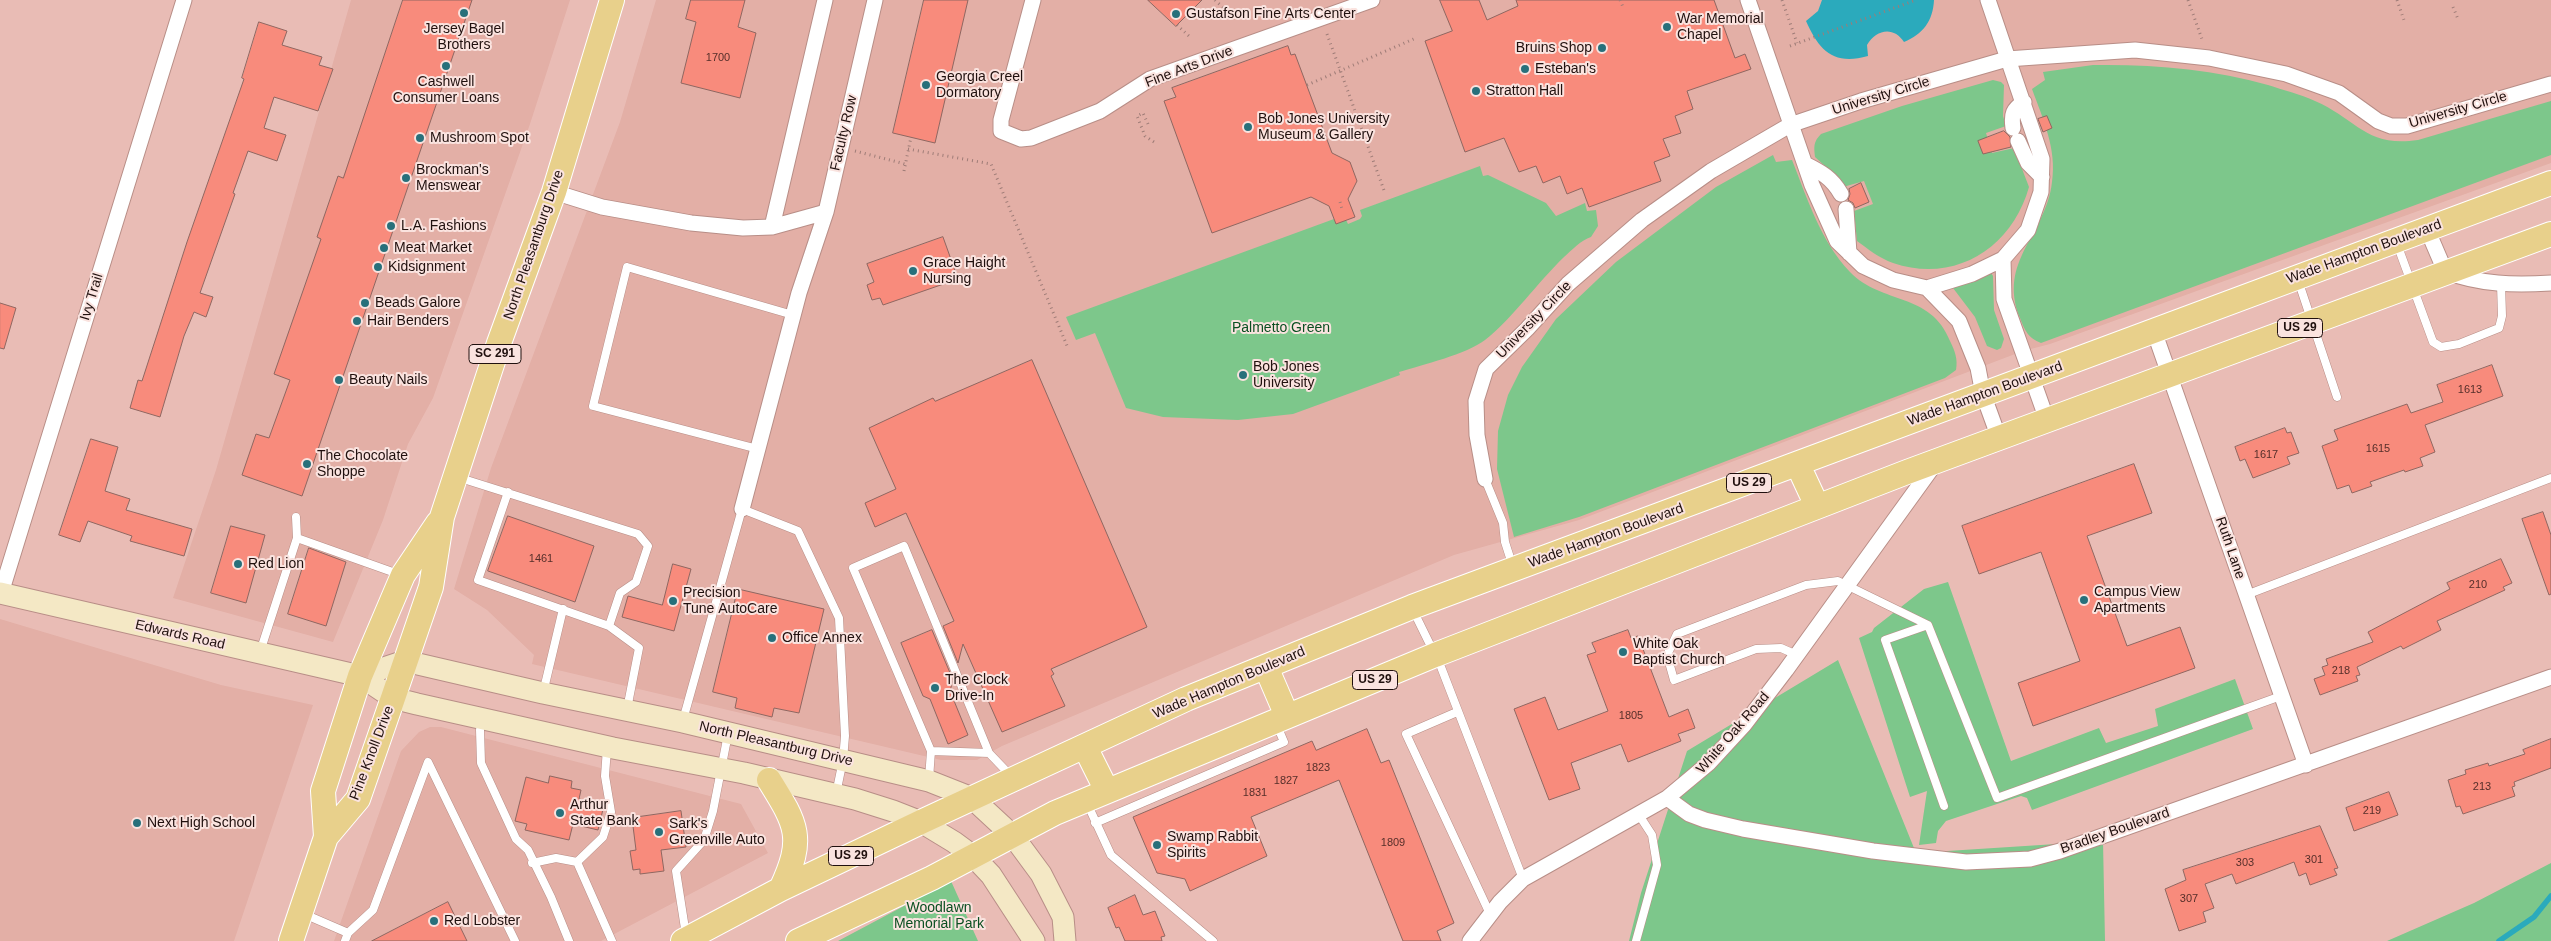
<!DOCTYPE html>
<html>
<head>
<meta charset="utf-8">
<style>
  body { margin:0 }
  canvas { display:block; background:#e9bcb5 }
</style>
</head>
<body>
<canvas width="2551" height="941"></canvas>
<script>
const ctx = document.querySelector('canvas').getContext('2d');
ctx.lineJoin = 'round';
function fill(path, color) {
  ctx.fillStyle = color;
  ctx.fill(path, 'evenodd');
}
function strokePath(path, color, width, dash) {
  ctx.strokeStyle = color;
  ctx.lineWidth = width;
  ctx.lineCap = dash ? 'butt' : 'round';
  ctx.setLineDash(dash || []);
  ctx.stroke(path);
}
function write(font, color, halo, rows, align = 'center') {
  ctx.font = font + ' Helvetica,sans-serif';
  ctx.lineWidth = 4;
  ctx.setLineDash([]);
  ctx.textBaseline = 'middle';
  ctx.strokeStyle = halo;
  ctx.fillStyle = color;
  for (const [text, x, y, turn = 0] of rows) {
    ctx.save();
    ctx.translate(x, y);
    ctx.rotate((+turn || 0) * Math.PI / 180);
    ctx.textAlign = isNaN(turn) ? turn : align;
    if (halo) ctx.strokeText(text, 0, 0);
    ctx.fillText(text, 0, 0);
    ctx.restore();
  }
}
const built = new Path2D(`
  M351 0H570L530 124 433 398 408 444 383 520 333 642 173 598 216 470Z
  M656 0H2551V163L2050 344 2023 351 1579 520 1454 555 1002 746 977 760H941L532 664 534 655 487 610 454 589 491 468 620 122Z
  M0 619 221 685 313 705 234 941H0Z
  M430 727H441L741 804 768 853 601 941H334L401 751 419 732Z`);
const green = new Path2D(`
  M2093 65C2150 64 2213 69 2268 85 2283 90 2300 94 2315 101 2357 119 2366 148 2418 140L2551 101V155L2041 343C2028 338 2025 331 2020 318 1997 261 2046 235 2052 182 2057 149 2043 119 2032 89L2045 80 2043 72Z
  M1993 80 2001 82 2004 85 2003 116 2006 126 1986 133 1992 153 2014 148 2029 187C2012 248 1955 284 1893 263 1879 258 1868 249 1857 241L1854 211 1873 204 1864 181 1843 187 1837 177 1815 157C1814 147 1813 142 1821 134L1902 106Z
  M1773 155 1776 162 1792 160C1808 200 1820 240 1850 272 1882 305 1931 292 1950 341 1955 351 1958 359 1956 370L1945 378 1579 517 1514 537 1497 469 1498 431 1508 395 1522 367 1556 319 1616 262 1716 187Z
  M1480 166 1483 176 1488 175 1546 203 1556 216 1585 203 1587 211 1596 210 1598 226 1591 237C1581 240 1572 250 1564 257 1538 282 1512 319 1485 340 1467 354 1422 365 1399 372L1400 375 1293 414 1238 420 1163 417 1126 408 1095 333 1076 340 1066 317 1334 219 1336 224 1346 220 1348 224 1360 219 1362 216 1360 210Z
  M1990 271 1993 276 1994 310 2004 339 2001 348 1997 350 1987 346 1975 317 1953 288Z
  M1948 582 2011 761 2099 728 2106 743 2158 726 2155 709 2235 679 2253 729 2032 810 2027 798 2021 796 1946 821 1938 831 1936 843 1919 845 1927 791 1910 797 1859 638 1872 632 1874 628 1924 589Z
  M1838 660 1916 853 2103 841 2105 941H1629L1641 893 1687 751Z
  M2551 863V941H2387L2474 903Z
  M951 881 978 941H838Z`);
const water = new Path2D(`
  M1822 0H1934C1933 21 1923 34 1904 42 1894 26 1876 29 1867 45L1868 56C1833 66 1819 50 1806 21L1818 11Z`);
const stream = new Path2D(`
  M2499 941 2534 917 2551 896`);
const building = new Path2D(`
  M403 0H472L302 496 242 475 256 434 269 438 290 380 274 374 321 239 317 237 338 176 343 178Z
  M691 0H745L738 27 756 33 740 98 681 83 696 22 686 19Z
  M924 0H968L935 143 893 133Z
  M1148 0H1202L1176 26Z
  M1440 0H1479L1487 20 1518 6 1516 0H1714L1735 58 1745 54 1751 69 1687 91 1693 109 1675 116 1681 133 1663 139 1670 156 1654 162 1661 181 1589 207 1582 188 1567 194 1560 176 1543 183 1536 166 1519 172 1504 138 1465 152 1425 41 1452 31Z
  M259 22 287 31 282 45 322 57 319 65 333 69 318 111 274 97 264 128 286 135 277 161 248 151 233 193 235 194 200 293 213 297 206 317 194 312 184 336 160 417 130 408 138 380 142 381 187 242 244 79 242 78Z
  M1288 46 1291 55 1295 54 1332 153 1350 162 1357 181 1348 199 1355 217 1336 224 1329 206 1311 197 1212 233 1164 101 1176 97 1172 88Z
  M2047 116 2052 128 2043 132 2038 119Z
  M2004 131 2010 137 2011 147 1983 154 1978 141Z
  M1861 183 1869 202 1855 208 1853 203 1848 200 1850 194 1849 189Z
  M943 237 958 279 883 305 880 298 872 300 867 285 874 282 867 264Z
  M0 303 16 308 4 349 0 348Z
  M1032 360 1147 627 1051 669 1054 674 1051 676 1065 706 1002 732 963 644 958 663 943 626 954 621 906 513 875 527 865 503 896 489 869 428 933 398 935 401Z
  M2492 365 2503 396 2425 425 2435 452 2420 458 2423 466 2405 472 2404 470 2370 482 2372 486 2352 493 2349 485 2337 489 2322 446 2338 440 2334 430 2407 404 2411 413 2443 402 2437 385Z
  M2285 428 2287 433 2291 432 2299 453 2287 457 2290 464 2253 478 2245 459 2240 461 2235 447Z
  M91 439 118 447 105 491 130 499 126 510 192 529 184 556 130 541 132 536 88 521 80 542 59 535Z
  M2134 464 2152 513 2087 536 2127 646 2180 627 2195 668 2033 726 2018 683 2080 661 2041 552 1979 574 1962 526Z
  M2543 512 2551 535V594L2549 595 2522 519Z
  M508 516 594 546 575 602 488 571Z
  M231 526 265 535 246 603 211 593Z
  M309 548 346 562 326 626 288 614Z
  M2501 559 2512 583 2503 587 2505 590 2437 621 2441 630 2403 649 2401 646 2357 667 2360 675 2356 676 2358 681 2320 695 2314 679 2325 675 2322 667 2328 665 2326 659 2373 642 2368 632 2450 589 2447 583Z
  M673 564 691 569 674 631 622 617 628 596 662 605Z
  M738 589 824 609 799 713 774 708 772 717 735 708 737 698 713 692Z
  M932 630 953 680 950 691 968 735 948 744 930 699 923 696 901 643Z
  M1628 630 1631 638 1638 636 1669 717 1688 709 1695 728 1678 734 1681 741 1628 762 1621 744 1571 763 1580 789 1549 800 1514 709 1545 697 1558 730 1608 711 1587 655 1596 652 1592 643Z
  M1367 729 1381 763 1389 760 1454 923 1437 931 1441 941H1403L1339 780 1251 817 1267 856 1190 891 1185 879 1157 873 1133 817 1312 741 1316 750Z
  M2551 739V768L2514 782 2515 786 2512 787 2515 796 2463 814 2460 806 2456 807 2448 780 2466 774 2465 770 2488 763 2489 766 2525 754 2523 750Z
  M550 776 572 781 571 788 581 790 579 799 604 805 598 830 573 824 569 840 525 830 527 824 515 821 526 777 548 783Z
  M2389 792 2398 815 2354 831 2346 808Z
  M681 811 686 847 661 850 664 871 640 874V869L633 870 630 851 636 850 632 818Z
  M2320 826 2338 868 2334 869 2337 875 2310 885 2306 873 2299 876 2294 862 2236 884 2232 874 2205 884 2214 908 2203 912 2206 922 2179 931 2165 889 2186 880 2183 870Z
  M1135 895 1143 915 1155 911 1165 936 1161 937 1162 941H1125L1119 927 1116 928 1108 908Z
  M448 902 467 941H372Z`);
const path = new Path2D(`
  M1215 0 1235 19
  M1620 0 1623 7
  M1782 0 1797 43
  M2188 0 2203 42
  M2397 0 2405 23
  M2453 7 2458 19
  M1177 25 1190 37
  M1327 34 1385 193
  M1790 46 1916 0
  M1307 85 1416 38
  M1148 124 1143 113 1137 116 1145 136 1154 142
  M908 149 991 164 1068 348
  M855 151 905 164
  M904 171 911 137
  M1340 202 1342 209`);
const lane = new Path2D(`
  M2397 244 2433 342 2441 347 2459 344 2499 328 2502 316 2501 284
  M2298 280 2337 397
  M758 449 593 406 627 267 793 315
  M457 477 638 534 648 546 636 582 620 593 609 626 639 648 627 709
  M1485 479 1503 523 1505 542 1513 567
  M508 492 478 580 609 626
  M297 538 401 575
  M2246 595 2551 478
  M1412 608 1441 667 1523 879
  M1928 625 1885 640 1944 806
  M260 652 297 538 296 517
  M1797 655 1781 648 1756 649 1674 680 1667 655 1677 634 1806 585 1838 581 1928 625 1997 798 2281 696
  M543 693 563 609
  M1457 712 1406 734 1490 914
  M482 720 480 730 481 763 516 839 528 850 551 897 569 941
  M683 720 742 509 798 531 839 618 845 736 843 760 836 794
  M607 748 605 776 611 812 603 837 577 862 612 941
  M931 751 989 753
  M929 779 931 751 853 568 904 546 989 753 1012 777
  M1087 803 1111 855 1213 941
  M1095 823 1284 742 1276 723
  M532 863 556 858 577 862
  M304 914 348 933
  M686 935 676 871 704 840 713 811 728 734
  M345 941 348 933 373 910 428 762 515 941
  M1636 941 1657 865 1652 835 1639 815`);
const street = new Path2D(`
  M1033 0 1001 120V131L1021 139 1031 138 1100 111 1150 79 1372 0
  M1748 0 1812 185 1837 241 1863 266 1893 280 1927 288 1972 274 2003 259 2028 230 2041 192 2042 159 1988 0
  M2013 128C2011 114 2013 109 2024 102
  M2018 141 2028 163 2042 177
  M1805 164C1821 172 1832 178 1841 194
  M554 192 602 207 691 223 743 228 772 227 826 212
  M1846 209 1849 253
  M772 227 825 0
  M2427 229 2445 271C2480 285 2515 285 2551 283
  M2003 259 2004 299 2047 420
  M1927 288 1959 321 1978 368 1983 394 1999 438
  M2154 331 2306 765
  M1485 479 1477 435 1476 401 1486 369 1527 329 1568 284 1642 220 1711 171 1790 125 1861 101 2007 59 2135 50 2209 58 2286 74 2339 93 2378 121 2391 126H2407L2551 84
  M742 509 799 293 826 212 875 0
  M1 593 184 0
  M1667 798 1689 814 1705 820 1743 829 1873 851 1966 862 2030 859 2060 851 2551 677
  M1470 941 1500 902 1523 879 1667 798 1709 763 1744 725 1786 670 1937 461`);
const secondary = new Path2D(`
  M0 593 360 676 393 698 417 704 613 748 744 773 855 799 893 811 921 822 954 842 973 856 991 875 1034 941
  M360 676 405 661 543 693 683 722 929 781 972 798 1013 836 1041 874 1063 917 1065 941`);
const primary = new Path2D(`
  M1798 465 1817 506
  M1266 667 1287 716
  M1085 747 1107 791
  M769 780C797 825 805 838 781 889
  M326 837 358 799 393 698 431 587 442 517 499 343 554 192 612 0
  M291 941 326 837 323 791 360 676 403 575 438 523
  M683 941 781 889 921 822 1186 699 1412 607 2551 183
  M798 941 932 878 1055 813 1435 655 1907 472 2551 234`);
const markers = [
  [464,13,5,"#28707b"],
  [1176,14,5,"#28707b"],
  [1667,27,5,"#28707b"],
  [1602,48,5,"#28707b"],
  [446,66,5,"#28707b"],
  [1525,69,5,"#28707b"],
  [926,85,5,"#28707b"],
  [1476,91,5,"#28707b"],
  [1248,127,5,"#28707b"],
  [420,138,5,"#28707b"],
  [406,178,5,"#28707b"],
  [391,226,5,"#28707b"],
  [384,248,5,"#28707b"],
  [378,267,5,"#28707b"],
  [913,271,5,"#28707b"],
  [365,303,5,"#28707b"],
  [357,321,5,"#28707b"],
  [1243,375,5,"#28707b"],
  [339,380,5,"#28707b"],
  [307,464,5,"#28707b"],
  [238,564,5,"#28707b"],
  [2084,600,5,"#28707b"],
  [673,601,5,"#28707b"],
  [772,638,5,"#28707b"],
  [1623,652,5,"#28707b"],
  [935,688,5,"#28707b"],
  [560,813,5,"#28707b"],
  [137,823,5,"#28707b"],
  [659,832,5,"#28707b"],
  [1157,845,5,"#28707b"],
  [434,921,5,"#28707b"]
];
const numberNames = [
  ["1700",718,58],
  ["1613",2470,390],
  ["1615",2378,449],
  ["1617",2266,455],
  ["1461",541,559],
  ["210",2478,585],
  ["218",2341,671],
  ["1805",1631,716],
  ["1823",1318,768],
  ["1827",1286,781],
  ["213",2482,787],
  ["1831",1255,793],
  ["219",2372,811],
  ["1809",1393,843],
  ["301",2314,860],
  ["303",2245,863],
  ["307",2189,899]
];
const shields = [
  [2300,328,45],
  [495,354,52],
  [1749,483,45],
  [1375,680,45],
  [851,856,45]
];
const shieldNames = [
  ["US 29",2300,328],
  ["SC 291",495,354],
  ["US 29",1749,483],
  ["US 29",1375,680],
  ["US 29",851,856]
];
const poiNames = [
  ["Gustafson Fine Arts Center",1186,14],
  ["War Memorial",1677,19],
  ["Chapel",1677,35],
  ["Jersey Bagel",464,29,"center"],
  ["Brothers",464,45,"center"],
  ["Bruins Shop",1592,48,"right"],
  ["Esteban's",1535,69],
  ["Georgia Creel",936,77],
  ["Dormatory",936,93],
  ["Cashwell",446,82,"center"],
  ["Consumer Loans",446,98,"center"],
  ["Stratton Hall",1486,91],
  ["Bob Jones University",1258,119],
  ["Museum & Gallery",1258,135],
  ["Mushroom Spot",430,138],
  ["Brockman's",416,170],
  ["Menswear",416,186],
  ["L.A. Fashions",401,226],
  ["Meat Market",394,248],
  ["Grace Haight",923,263],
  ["Nursing",923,279],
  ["Kidsignment",388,267],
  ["Beads Galore",375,303],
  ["Hair Benders",367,321],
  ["Bob Jones",1253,367],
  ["University",1253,383],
  ["Beauty Nails",349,380],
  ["The Chocolate",317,456],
  ["Shoppe",317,472],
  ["Red Lion",248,564],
  ["Campus View",2094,592],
  ["Apartments",2094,608],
  ["Precision",683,593],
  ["Tune AutoCare",683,609],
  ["Office Annex",782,638],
  ["White Oak",1633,644],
  ["Baptist Church",1633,660],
  ["The Clock",945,680],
  ["Drive-In",945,696],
  ["Arthur",570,805],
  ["State Bank",570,821],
  ["Next High School",147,823],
  ["Sark's",669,824],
  ["Greenville Auto",669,840],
  ["Swamp Rabbit",1167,837],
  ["Spirits",1167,853],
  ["Red Lobster",444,921]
];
const streetNames = [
  ["Fine Arts Drive",1189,67,-21],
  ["University Circle",1881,96,-17],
  ["University Circle",2458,110,-16],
  ["Faculty Row",844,133,-77],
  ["North Pleasantburg Drive",534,245,-71],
  ["Wade Hampton Boulevard",2364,252,-20],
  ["Ivy Trail",92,297,-73],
  ["University Circle",1534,320,-46],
  ["Wade Hampton Boulevard",1985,394,-20],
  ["Wade Hampton Boulevard",1606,536,-20],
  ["Ruth Lane",2230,548,71],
  ["Edwards Road",180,635,13],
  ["Wade Hampton Boulevard",1229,683,-23],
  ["White Oak Road",1733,733,-49],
  ["North Pleasantburg Drive",776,744,13],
  ["Pine Knoll Drive",372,753,-69],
  ["Bradley Boulevard",2115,831,-19]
];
const parkNames = [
  ["Palmetto Green",1281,328],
  ["Woodlawn",939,908],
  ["Memorial Park",939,924]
];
fill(built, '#e3afa6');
fill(green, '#7dc78b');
fill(water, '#2baabc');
strokePath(stream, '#2baabc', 5.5);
fill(building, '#f88b7c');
strokePath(building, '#8f6761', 1);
strokePath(lane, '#b88e87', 9);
strokePath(street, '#b88e87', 17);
strokePath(secondary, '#b88e87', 23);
strokePath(primary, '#fff', 26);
strokePath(path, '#9e7c77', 3, [1, 4]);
strokePath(lane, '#fff', 8);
strokePath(street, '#fff', 15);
strokePath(secondary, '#f4e8c5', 21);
strokePath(primary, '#e8d08b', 24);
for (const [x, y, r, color] of markers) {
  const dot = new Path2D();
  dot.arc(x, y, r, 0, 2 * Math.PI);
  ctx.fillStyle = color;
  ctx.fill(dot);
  strokePath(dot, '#fae3df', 2);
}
write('11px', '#562f2a', null, numberNames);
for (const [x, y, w] of shields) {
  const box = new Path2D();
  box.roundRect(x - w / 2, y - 9.5, w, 19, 4);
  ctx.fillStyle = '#fae3df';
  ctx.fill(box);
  strokePath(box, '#20100e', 1);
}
write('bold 12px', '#20100e', null, shieldNames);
write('14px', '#20100e', '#fae3df', poiNames, 'left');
write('14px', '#20100e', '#fae3df', streetNames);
write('14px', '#0a4f21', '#fae3df', parkNames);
</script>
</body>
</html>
